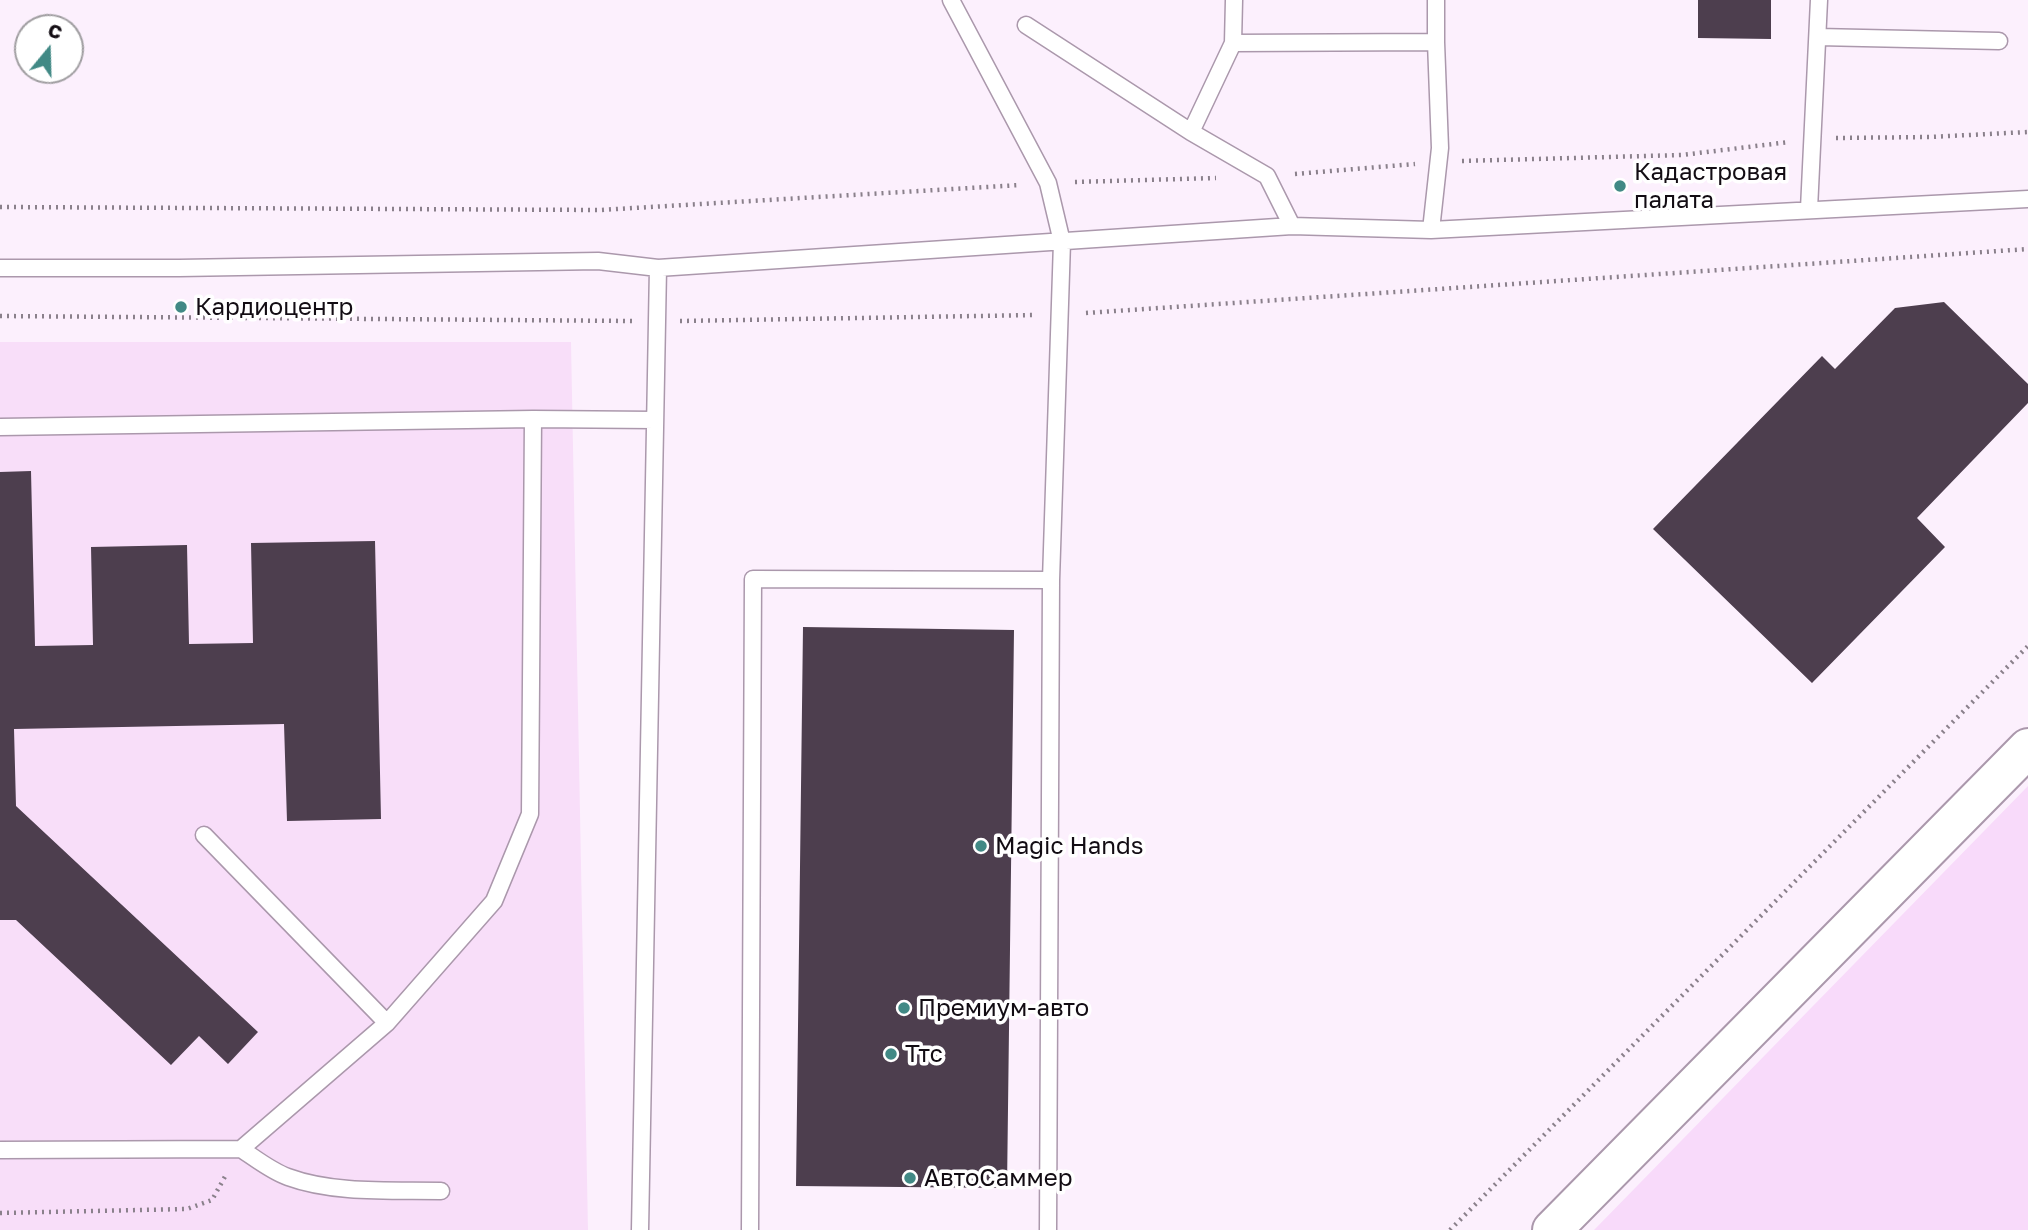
<!DOCTYPE html>
<html>
<head>
<meta charset="utf-8">
<style>
  body { margin:0 }
  #map { position:relative; width:2028px; height:1230px; overflow:hidden; background:#fcf0fd; font-family:"Golos Text",sans-serif }
  canvas { display:block }
  .north { position:absolute; left:14px; top:14px; width:70px; height:70px; box-sizing:border-box; background:#fff; border:2px solid #a09ea1; border-radius:50%; rotate:19deg; font-size:19px; font-weight:700; line-height:28px; text-align:center; color:#120c13 }
  .north::after { content:''; display:block; margin:auto; width:24px; height:32px; background:#418985; clip-path:polygon(50% 0,100% 100%,50% 72%,0 100%) }
</style>
</head>
<body>
<div id="map">
<canvas width="2028" height="1230"></canvas>
<div class="north">С</div>
</div>
<script>
const ctx = document.querySelector('canvas').getContext('2d');
ctx.lineJoin = 'round';
function fill(path, color) {
  ctx.fillStyle = color;
  ctx.fill(path, 'evenodd');
}
function strokePath(path, color, width, dash) {
  ctx.strokeStyle = color;
  ctx.lineWidth = width;
  ctx.lineCap = dash ? 'butt' : 'round';
  ctx.setLineDash(dash || []);
  ctx.stroke(path);
}
function write(font, color, halo, rows, align = 'center') {
  ctx.font = font + ' "Golos Text",sans-serif';
  ctx.lineWidth = 7;
  ctx.setLineDash([]);
  ctx.textBaseline = 'middle';
  ctx.strokeStyle = halo;
  ctx.fillStyle = color;
  for (const [text, x, y, turn = 0] of rows) {
    ctx.save();
    ctx.translate(x, y);
    ctx.rotate((+turn || 0) * Math.PI / 180);
    ctx.textAlign = isNaN(turn) ? turn : align;
    if (halo) ctx.strokeText(text, 0, 0);
    ctx.fillText(text, 0, 0);
    ctx.restore();
  }
}
const built = new Path2D(`
  M0 342H571L588 1230H0Z`);
const green = new Path2D(`
  M2028 786V1230H1594Z`);
const building = new Path2D(`
  M1698 0H1771V39L1698 38Z
  M1944 302 2028 384V403L1917 518 1945 547 1812 683 1653 529 1822 356 1835 369 1895 308Z
  M31 471 35 646 93 645 91 547 187 545 189 644 253 643 251 543 375 541 381 819 287 821 284 724 14 729 16 806 258 1032 228 1064 199 1036 171 1065 16 920H0V472Z
  M803 627 1014 630 1007 1188 796 1186Z`);
const path = new Path2D(`
  M1836 138 1929 137 2028 132
  M1462 161 1682 155 1789 142
  M1295 174 1415 164
  M1075 182 1216 178
  M0 207 600 210 1020 185
  M1086 313 2028 249
  M0 316 633 321
  M680 321 1035 315
  M0 1213 187 1209 212 1200 227 1173
  M1450 1230 2028 646`);
const lane = new Path2D(`
  M951 0 1048 183 1062 242 1051 580 1048 1230
  M1234 0 1233 43 1436 42
  M1026 25 1191 132 1267 176 1292 226
  M1818 37 1999 41
  M1191 132 1233 43
  M1809 209 1819 0
  M1431 230 1440 148 1436 42V0
  M0 268H179L598 261 658 268 1292 226 1431 230 2028 199
  M0 427 533 419 655 420
  M204 835 387 1023
  M241 1149C255 1158 271 1171 288 1177 334 1194 393 1190 441 1191
  M0 1150 241 1149 387 1023 494 901 530 814 533 419
  M640 1230 658 268
  M750 1230 753 579 1051 580`);
const primary = new Path2D(`
  M1552 1230 2028 748`);
const markers = [
  [1620,186,7,"#418985"],
  [181,307,7,"#418985"],
  [981,846,7,"#418985"],
  [904,1008,7,"#418985"],
  [891,1054,7,"#418985"],
  [910,1178,7,"#418985"]
];
const poiNames = [
  ["Кадастровая",1634,172],
  ["палата",1634,200],
  ["Кардиоцентр",195,307],
  ["Magic Hands",995,846],
  ["Премиум-авто",918,1008],
  ["Ттс",905,1054],
  ["АвтоСаммер",924,1178]
];
fill(built, '#f8def9');
fill(green, '#f8dafa');
fill(building, '#4d3e4e');
strokePath(lane, '#ab98ac', 19);
strokePath(primary, '#ab98ac', 42);
strokePath(path, '#8a808b', 4.5, [2, 5]);
strokePath(lane, '#fff', 16);
strokePath(primary, '#fff', 38);
for (const [x, y, r, color] of markers) {
  const dot = new Path2D();
  dot.arc(x, y, r, 0, 2 * Math.PI);
  ctx.fillStyle = color;
  ctx.fill(dot);
  strokePath(dot, '#fff', 2.5);
}
write('24px', '#120c13', '#fff', poiNames, 'left');
</script>
</body>
</html>
